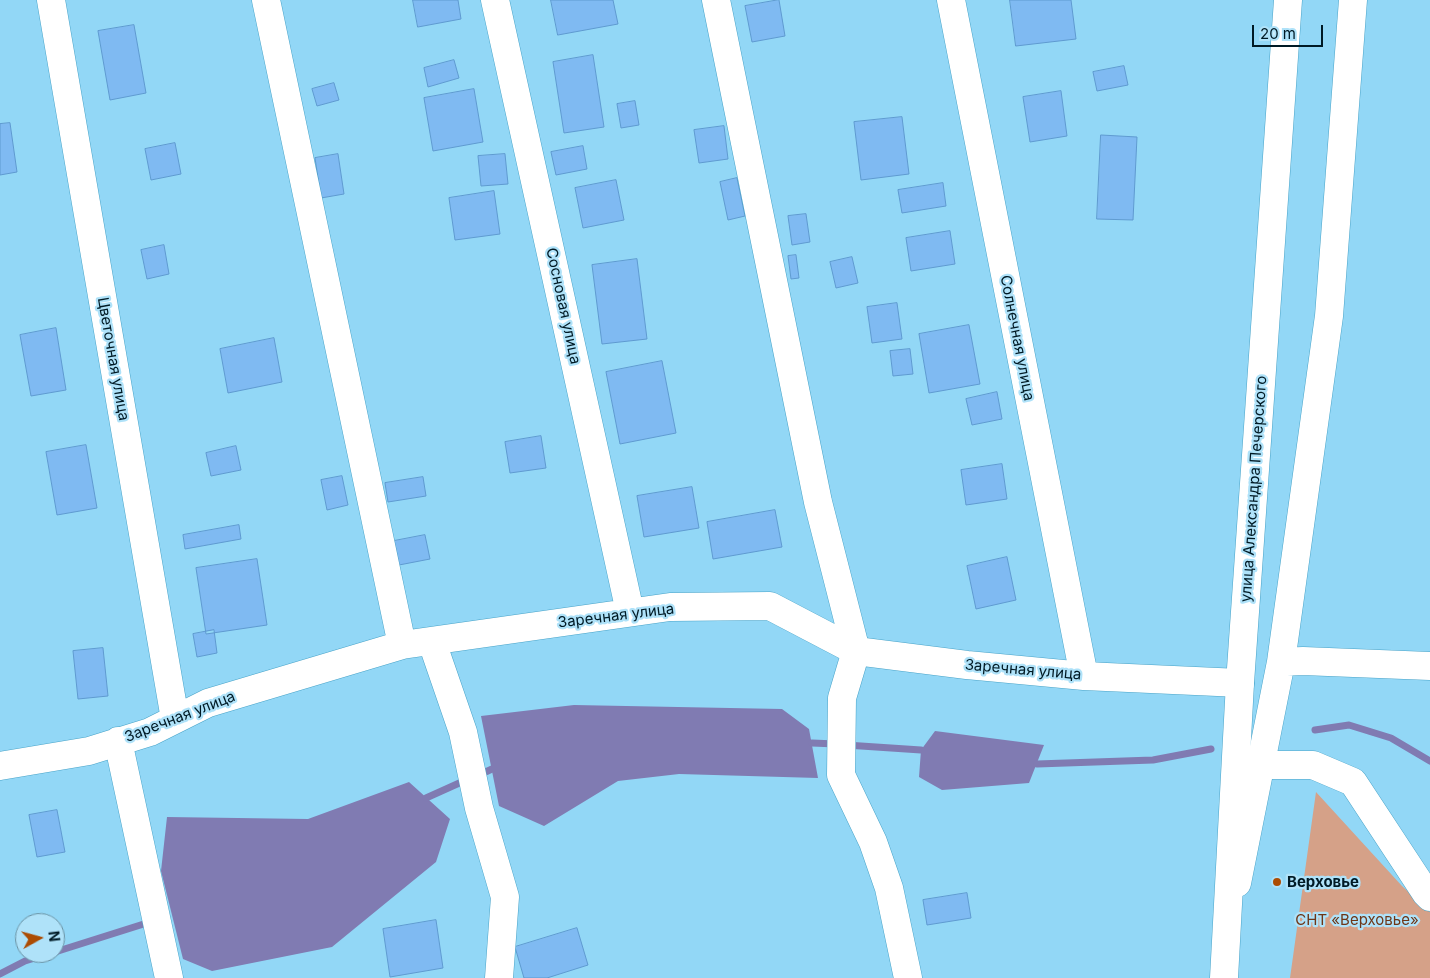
<!DOCTYPE html>
<html>
<head>
<meta charset="utf-8">
<style>
  body { margin:0 }
  #map { position:relative; width:1430px; height:978px; overflow:hidden; background:#92d7f6; font-family:Inter,sans-serif }
  canvas { display:block }
  .north { position:absolute; left:15px; top:913px; width:50px; height:50px; box-sizing:border-box; background:#afe2f9; border:1px solid #6992a4; border-radius:50%; rotate:83deg; font-size:14px; font-weight:700; line-height:20px; text-align:center; color:#001a25 }
  .north::after { content:''; display:block; margin:auto; width:18px; height:22px; background:#ac4c03; clip-path:polygon(50% 0,100% 100%,50% 72%,0 100%) }
  .scale { position:absolute; left:1252px; top:25px; width:71px; height:22px; box-sizing:border-box; border:2px solid #001a25; border-top:0; padding-left:6px; font-size:15px; line-height:18px; white-space:nowrap; color:#001a25; -webkit-text-stroke:4px #afe2f9; paint-order:stroke }
</style>
</head>
<body>
<div id="map">
<canvas width="1430" height="978"></canvas>
<div class="north">N</div>
<div class="scale">20 m</div>
</div>
<script>
const ctx = document.querySelector('canvas').getContext('2d');
ctx.lineJoin = 'round';
function fill(path, color) {
  ctx.fillStyle = color;
  ctx.fill(path, 'evenodd');
}
function strokePath(path, color, width, dash) {
  ctx.strokeStyle = color;
  ctx.lineWidth = width;
  ctx.lineCap = dash ? 'butt' : 'round';
  ctx.setLineDash(dash || []);
  ctx.stroke(path);
}
function write(font, color, halo, rows, align = 'center') {
  ctx.font = font + ' Inter,sans-serif';
  ctx.lineWidth = 4.5;
  ctx.setLineDash([]);
  ctx.textBaseline = 'middle';
  ctx.strokeStyle = halo;
  ctx.fillStyle = color;
  for (const [text, x, y, turn = 0] of rows) {
    ctx.save();
    ctx.translate(x, y);
    ctx.rotate((+turn || 0) * Math.PI / 180);
    ctx.textAlign = isNaN(turn) ? turn : align;
    if (halo) ctx.strokeText(text, 0, 0);
    ctx.fillText(text, 0, 0);
    ctx.restore();
  }
}
const green = new Path2D(`
  M1316 792 1402 886 1430 912V978H1290Z`);
const water = new Path2D(`
  M574 705 782 709 809 729 818 778 679 774 618 781 544 826 499 806 481 716Z
  M935 731 1044 745 1029 783 942 790 919 777 921 750Z
  M409 782 450 819 436 862 332 947 212 971 183 959 161 871 167 817 308 819Z`);
const stream = new Path2D(`
  M1315 730 1349 725 1391 738 1430 761
  M812 743 836 744
  M846 745 921 750
  M1037 764 1153 760 1211 749
  M479 775 492 769
  M426 798 466 780
  M55 952 150 922
  M0 974 25 961 51 953`);
const building = new Path2D(`
  M413 0H458L461 19 418 27Z
  M551 0H613L618 24 558 35Z
  M779 0 785 36 752 42 745 6Z
  M1010 0H1071L1076 39 1016 46Z
  M134 25 146 93 110 100 98 31Z
  M593 55 604 127 564 133 553 62Z
  M454 60 459 78 428 87 424 68Z
  M1124 66 1128 85 1097 91 1093 72Z
  M334 83 339 100 317 106 312 89Z
  M474 89 483 142 433 151 424 98Z
  M1061 91 1067 136 1030 142 1023 97Z
  M635 101 639 125 621 128 617 104Z
  M902 117 909 174 861 180 854 122Z
  M10 123 17 172 0 175V124Z
  M724 126 728 159 699 163 694 130Z
  M1101 135 1137 137 1133 220 1097 219Z
  M175 143 181 174 151 180 145 149Z
  M583 146 587 169 556 175 551 152Z
  M338 154 344 194 321 198 315 158Z
  M505 154 508 184 481 186 478 156Z
  M737 178 745 216 728 220 720 182Z
  M616 180 624 220 583 228 575 188Z
  M943 183 946 206 902 213 898 190Z
  M494 191 500 234 455 240 449 198Z
  M806 214 810 242 792 245 788 216Z
  M950 231 955 264 911 271 906 238Z
  M164 245 169 274 147 279 141 250Z
  M796 255 799 278 791 279 788 256Z
  M852 257 858 283 836 288 830 262Z
  M637 259 647 339 602 344 592 265Z
  M897 303 902 339 872 343 867 307Z
  M969 325 980 384 929 393 919 334Z
  M56 328 66 390 31 396 20 335Z
  M274 338 282 382 228 393 220 349Z
  M910 349 913 374 893 376 890 351Z
  M662 361 676 433 620 444 606 372Z
  M997 392 1002 419 972 425 966 399Z
  M541 436 546 468 510 473 505 442Z
  M86 445 97 508 57 515 46 452Z
  M236 446 241 470 211 476 206 453Z
  M1002 464 1007 499 966 505 961 470Z
  M342 476 348 505 327 510 321 480Z
  M423 477 426 496 388 502 385 483Z
  M692 487 699 528 644 537 637 496Z
  M775 510 782 547 713 559 707 522Z
  M239 525 241 539 185 549 183 535Z
  M425 535 430 559 399 565 394 541Z
  M1007 557 1016 600 976 609 967 566Z
  M257 559 267 625 206 634 196 568Z
  M214 630 217 653 197 657 193 634Z
  M103 648 108 696 78 699 73 651Z
  M57 810 65 852 37 857 29 815Z
  M967 893 971 918 927 925 923 900Z
  M436 920 443 968 390 977 383 929Z
  M577 928 588 965 547 978H524L515 947Z`);
const minor = new Path2D(`
  M51 0 175 719
  M266 0 402 645
  M495 0 630 612
  M716 0 818 502 856 651 842 698 841 775 873 842 889 888 908 978
  M951 0 1084 676
  M432 642 463 732 479 808 505 897 499 978
  M1281 662 1303 661 1430 666
  M118 741 169 978
  M1261 765H1313L1353 782 1426 893 1430 897
  M0 766 89 751 150 732 208 703 402 645 670 607 770 606 856 651 967 665 1084 676 1240 683
  M1237 883 1281 662 1329 316 1353 0`);
const major = new Path2D(`
  M1224 978 1240 683 1288 0`);
const markers = [
  [1277,882,5,"#ac4c03"]
];
const streetNames = [
  ["Сосновая улица",563,306,78],
  ["Солнечная улица",1017,338,79],
  ["Цветочная улица",113,359,80],
  ["улица Александра Печерского",1254,489,-86],
  ["Заречная улица",616,616,-7],
  ["Заречная улица",1023,670,5],
  ["Заречная улица",180,717,-21]
];
const poiNames = [
  ["Верховье",1287,882]
];
const parkNames = [
  ["СНТ «Верховье»",1357,920]
];
fill(green, '#d5a188');
fill(water, '#807bb2');
strokePath(stream, '#807bb2', 7);
fill(building, '#7fbaf2');
strokePath(building, '#5f9ad0', 1);
strokePath(minor, '#48a3c8', 29);
strokePath(major, '#48a3c8', 29);
strokePath(minor, '#fff', 28);
strokePath(major, '#fff', 28);
for (const [x, y, r, color] of markers) {
  const dot = new Path2D();
  dot.arc(x, y, r, 0, 2 * Math.PI);
  ctx.fillStyle = color;
  ctx.fill(dot);
  strokePath(dot, '#afe2f9', 2);
}
write('15px', '#001a25', '#afe2f9', streetNames);
write('bold 15px', '#001a25', '#afe2f9', poiNames, 'left');
write('15px', '#6d3617', '#afe2f9', parkNames);
</script>
</body>
</html>
